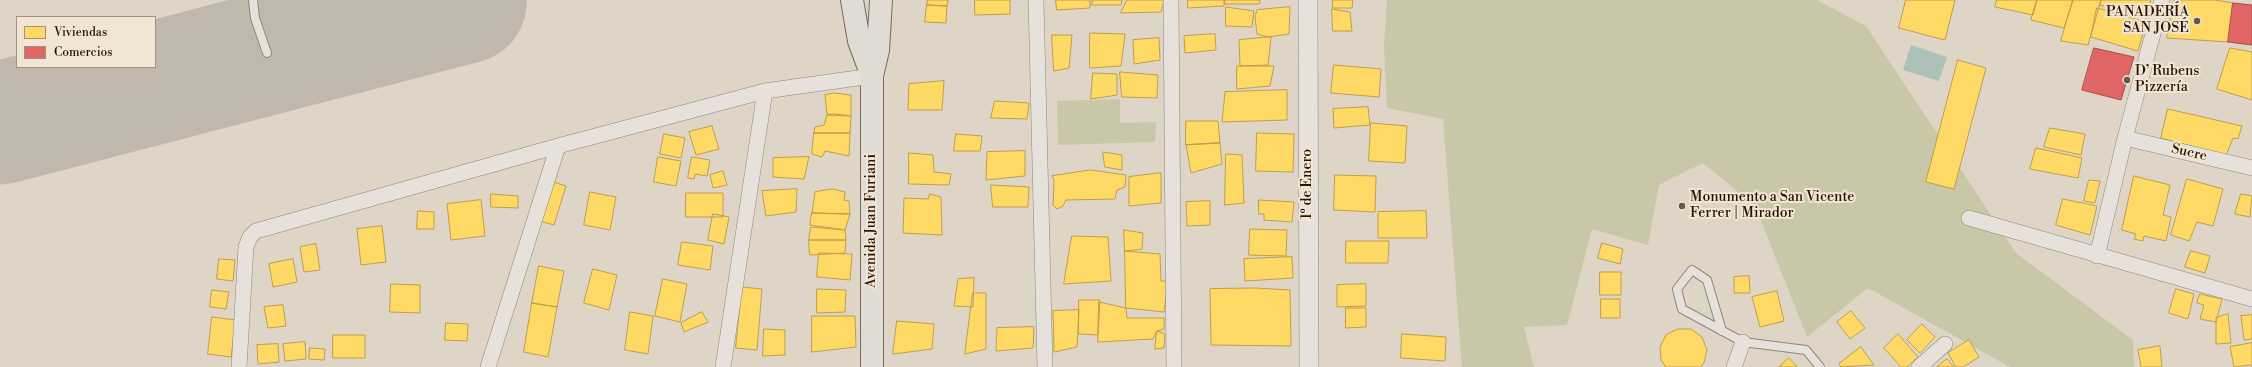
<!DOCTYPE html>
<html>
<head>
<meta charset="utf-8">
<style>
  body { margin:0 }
  #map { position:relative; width:2252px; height:367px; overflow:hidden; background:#ded5c6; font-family:"Libre Bodoni",serif }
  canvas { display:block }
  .legend { position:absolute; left:16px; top:16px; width:140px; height:52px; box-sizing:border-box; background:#f1e5d3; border:1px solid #a19180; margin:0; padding:5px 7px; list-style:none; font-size:12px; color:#291304 }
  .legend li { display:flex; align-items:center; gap:8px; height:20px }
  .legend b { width:20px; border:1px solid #a19180 }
</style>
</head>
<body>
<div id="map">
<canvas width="2252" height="367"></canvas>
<ul class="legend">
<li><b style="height:11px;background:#ffd966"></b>Viviendas</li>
<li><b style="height:11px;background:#e06666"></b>Comercios</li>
</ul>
</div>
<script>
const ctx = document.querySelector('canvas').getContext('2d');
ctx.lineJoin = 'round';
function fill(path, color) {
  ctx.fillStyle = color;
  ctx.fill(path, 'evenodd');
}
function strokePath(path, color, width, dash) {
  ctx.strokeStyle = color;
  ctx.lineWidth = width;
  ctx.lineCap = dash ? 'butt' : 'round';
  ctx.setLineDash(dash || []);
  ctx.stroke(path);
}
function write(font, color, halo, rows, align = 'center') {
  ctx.font = font + ' "Libre Bodoni",serif';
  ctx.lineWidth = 4;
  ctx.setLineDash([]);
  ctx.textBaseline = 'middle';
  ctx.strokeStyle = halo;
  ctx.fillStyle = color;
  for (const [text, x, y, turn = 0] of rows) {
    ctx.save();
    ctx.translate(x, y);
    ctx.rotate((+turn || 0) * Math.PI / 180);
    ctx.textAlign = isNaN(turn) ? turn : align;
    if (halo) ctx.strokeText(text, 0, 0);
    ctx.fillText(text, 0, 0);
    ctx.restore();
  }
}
const green = new Path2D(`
  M1387 0H1817L1866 26 2016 253 2133 340 2134 367H2010L1868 288 1807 337 1755 206 1703 163 1659 185 1648 245 1592 229 1567 325 1524 327 1534 367H1462L1443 119 1387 108 1384 46Z
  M1120 99V123L1156 122 1155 142 1058 145 1057 101Z`);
const water = new Path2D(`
  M1911 45 1947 57 1939 81 1903 70Z`);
const homes = new Path2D(`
  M928 0H948L947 6 927 5Z
  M975 0H1010V14L975 15Z
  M1056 0H1090V8L1057 10Z
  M1093 0H1122L1121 5H1092Z
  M1127 0H1163L1164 1 1161 12 1121 13Z
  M1188 0H1224V6L1188 8Z
  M1225 0H1260L1259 4H1225Z
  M1333 0H1353L1352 8H1333Z
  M1906 0H1955L1945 40 1899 28Z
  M1997 0H2037L2033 15 1995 7Z
  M2037 0H2073L2064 28 2031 20Z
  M2073 0H2101L2088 45 2061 41Z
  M2101 0H2151L2146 18 2100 5Z
  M2174 0H2215L2233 3 2228 42 2167 38Z
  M927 5 947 6 946 23 925 22Z
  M1226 7 1254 11 1252 27 1226 26Z
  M1290 7 1289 34 1268 37 1257 34 1255 17 1257 10Z
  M2097 8 2146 22 2138 51 2091 37Z
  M1332 9 1350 12 1352 31H1333Z
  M1090 33 1125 34 1121 66 1090 68Z
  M1215 34 1216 50 1185 53 1184 36Z
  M1052 35H1072L1069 68 1054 71Z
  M1271 37 1268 65 1240 66 1239 40Z
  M1159 38 1160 60 1134 64 1133 40Z
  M2230 48 2252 52V100L2217 89Z
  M1958 60 1986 68 1954 189 1926 182Z
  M1334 65 1381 69 1379 97 1331 93Z
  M1237 66H1274L1270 86 1237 89Z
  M1120 72 1158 75 1157 98 1122 97Z
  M1093 73 1117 74V95L1091 99Z
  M944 81 942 110H908L909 84Z
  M1287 90V120L1222 122 1225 92Z
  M834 93 851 95V116L827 115 825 95Z
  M995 101 1029 103 1027 119 991 118Z
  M1368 107 1370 125 1334 128 1333 109Z
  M2168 109 2242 126 2238 139 2233 138 2226 156 2161 138Z
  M835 114 851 116 850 133H814L815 127 824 125 827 115Z
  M1186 121H1218L1220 143 1186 145Z
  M1371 123 1407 126 1405 163 1369 161Z
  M712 126 719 149 696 155 689 132Z
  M2050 128 2085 134 2081 155 2044 147Z
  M814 133H850L849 156 825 151 822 157 812 154Z
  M1257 133 1294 134 1293 172 1256 171Z
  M664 134 685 138 681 158 660 154Z
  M956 134 982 136 980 151H954Z
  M1220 143 1222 164 1191 173 1186 145Z
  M2036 148 2082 158 2078 178 2030 169Z
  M1025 151V176L986 180 987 152Z
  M1103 152 1122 155V170L1105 167Z
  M909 153 933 155 934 172 951 174 949 185 909 184Z
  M1226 154 1242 155 1244 203 1225 205Z
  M658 157 681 161 676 186 654 182Z
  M692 157 710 160 707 176 695 174 694 179 688 178Z
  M809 157 804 179 773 177V158Z
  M1091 170 1126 175 1125 187 1117 190 1115 199 1066 200 1063 206 1057 209 1053 205 1054 180 1052 176Z
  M723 171 727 185 713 188 710 175Z
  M1161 173V203L1129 206V177Z
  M1335 175 1376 176 1375 212 1334 210Z
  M2134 176 2170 185 2163 215 2171 217 2166 241 2144 236 2143 241 2134 239 2136 234 2122 230Z
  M2187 179 2223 189 2213 226 2197 222 2189 241 2171 235Z
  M548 180 566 186 554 225 536 220Z
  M2089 180 2100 181 2095 203 2084 201Z
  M991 185 1029 187 1028 207H993Z
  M797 189 796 212 766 216 762 191Z
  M833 189 845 192 844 200 849 201 850 214 812 213 815 192Z
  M590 192 616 197 610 230 584 225Z
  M686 193H723V217H686Z
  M491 194 518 196V208L491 207Z
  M930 194 941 197 942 235 903 233 904 198 928 199Z
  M2241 194 2252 196 2250 217 2235 214Z
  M2063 199 2097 206 2090 235 2056 225Z
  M481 200 485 236 451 240 447 204Z
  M1259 200 1294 202 1292 222 1264 220V214H1259Z
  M1210 201V225L1187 226 1186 202Z
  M418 211 434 212V229H417Z
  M1426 211 1427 238H1378V212Z
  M812 213 850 214 845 230 810 225Z
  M713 214 729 217 724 244 708 240Z
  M382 226 386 262 361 265 357 229Z
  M811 227 845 230 846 240H809Z
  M1250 229 1287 230 1286 256 1249 255Z
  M1124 230 1143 233 1142 249 1125 251Z
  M1072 236 1108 237 1111 281 1064 284Z
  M809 240H846L845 253 810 255Z
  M1346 241H1389L1388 263H1346Z
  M682 242 713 246 710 270 678 265Z
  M1602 243 1623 249 1620 264 1598 258Z
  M316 244 320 270 304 272 300 247Z
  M1125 251 1160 254 1161 281H1168L1164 312 1126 308Z
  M2191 251 2210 256 2205 273 2185 267Z
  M819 253 852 254 850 280 817 277Z
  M1292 257 1293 278 1245 281 1244 259Z
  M219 259 235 260 233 281 217 279Z
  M293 259 297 282 273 287 269 264Z
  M539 266 564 271 557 307 532 303Z
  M593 269 617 275 609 310 584 303Z
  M1600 272H1621V295H1600Z
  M1749 276 1750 293H1734V277Z
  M974 278 973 307 954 306 958 279Z
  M663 279 687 284 680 322 655 316Z
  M391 284 420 285V313L390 312Z
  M1366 284V306L1337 307V285Z
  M742 287 762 289 757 350 736 348Z
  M1255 288 1290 290 1291 346 1211 345 1210 289Z
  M817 289 846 290 845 312 817 313Z
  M2176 289 2194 294 2188 319 2169 313Z
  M212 290 229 292 226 309 210 307Z
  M1777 291 1784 321 1760 327 1752 297Z
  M973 293H986V349L965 354Z
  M2200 294 2222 299 2216 322 2200 319 2204 305 2197 303Z
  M1601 299H1620V318H1601Z
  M1079 300H1100L1098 335 1079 334Z
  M1099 302 1126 308 1127 318H1164V329L1157 331 1153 339 1098 342Z
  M532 303 557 307 548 357 524 352Z
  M283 305 286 326 268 328 264 307Z
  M1346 308H1366V327L1346 328Z
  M1079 310 1077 347 1054 352 1053 311Z
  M1851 311 1865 328 1850 339 1837 322Z
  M630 312 653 316 648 354 625 350Z
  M702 312 708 322 684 332 681 323Z
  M2228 314 2231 343 2216 344V318Z
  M2252 315V339L2244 340 2241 316Z
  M812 316H855L856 347 812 352Z
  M212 317 236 320 231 357 208 354Z
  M897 321 934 324 932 349 893 354Z
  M446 323 468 324 467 341 445 340Z
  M1922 324 1935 337 1920 353 1907 340Z
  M1034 327 1033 348 996 351 997 328Z
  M764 329 785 330V355L763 356Z
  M1678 329H1691L1702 337 1707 350 1704 363 1700 367H1666L1661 360 1660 347 1666 335Z
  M1157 331 1165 334 1164 348 1155 349Z
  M1402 334 1446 337 1445 361 1401 358Z
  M1898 334 1918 357 1907 367H1901L1884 348Z
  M333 335H365V358H333Z
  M1969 340 1979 357 1963 367H1956L1948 353Z
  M305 342 306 359 285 361 283 344Z
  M2252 343V367L2250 365 2234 367 2230 347Z
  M278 344 279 362 258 364 257 345Z
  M2160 346 2162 367H2141L2138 350Z
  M1861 347 1874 365 1841 367 1839 364Z
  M310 348 325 349 324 360 309 359Z
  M1789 358 1797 367H1779Z
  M1947 359 1954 367H1937Z`);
const shops = new Path2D(`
  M2233 3 2252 5V45L2228 42Z
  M2094 48 2134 57 2121 100 2082 90Z`);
const runway = new Path2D(`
  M0 123 465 2`);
const service = new Path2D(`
  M253 0 255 18 267 53
  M1722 331 1707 280 1692 270 1677 289 1682 309 1743 342 1806 350 1820 367`);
const minor = new Path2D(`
  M1036 0 1045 367
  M1171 0 1174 367
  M2125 138 2252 168
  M1969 218 2252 299
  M2097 256 2125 138 2162 0
  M239 367 246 247 250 237 256 231 558 146 765 91 872 76
  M488 367 558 146
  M723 367 765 91
  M1734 367 1743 342
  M1919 367 1945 344`);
const tertiary = new Path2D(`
  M1308 0 1309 367`);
const primary = new Path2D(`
  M852 0 859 41 872 76
  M872 367V76L878 50 881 0`);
const markers = [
  [2197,21,4,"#685748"],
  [2127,80,4,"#685748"],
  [1682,206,4,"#685748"]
];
const poiNames = [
  ["PANADERÍA",2189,13,"right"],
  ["SAN JOSÉ",2189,29,"right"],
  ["D’ Rubens",2135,72],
  ["Pizzería",2135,88],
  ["Monumento a San Vicente",1690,198],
  ["Ferrer | Mirador",1690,214]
];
const streetNames = [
  ["Sucre",2189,153,13],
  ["1º de Enero",1308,184,-90],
  ["Avenida Juan Furiani",872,221,-90]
];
fill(green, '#c8c8a8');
fill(water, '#adc1b9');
fill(homes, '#ffd966');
strokePath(homes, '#bf9e49', 1);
fill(shops, '#e06666');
strokePath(shops, '#a94d49', 1);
strokePath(runway, '#c0b8ad', 123);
strokePath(service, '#8e867c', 10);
strokePath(minor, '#8e867c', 16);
strokePath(tertiary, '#8e867c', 20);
strokePath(primary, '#746b62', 24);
strokePath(service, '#e6e1da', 8);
strokePath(minor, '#e6e1da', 15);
strokePath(tertiary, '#e6e1da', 19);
strokePath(primary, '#e1dcd3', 22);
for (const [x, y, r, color] of markers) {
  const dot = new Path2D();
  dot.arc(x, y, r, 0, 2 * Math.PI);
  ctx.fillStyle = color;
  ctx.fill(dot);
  strokePath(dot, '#f1e5d3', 1.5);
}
write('14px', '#291304', '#f1e5d3', poiNames, 'left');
write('14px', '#291304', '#f1e5d3', streetNames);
</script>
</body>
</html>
